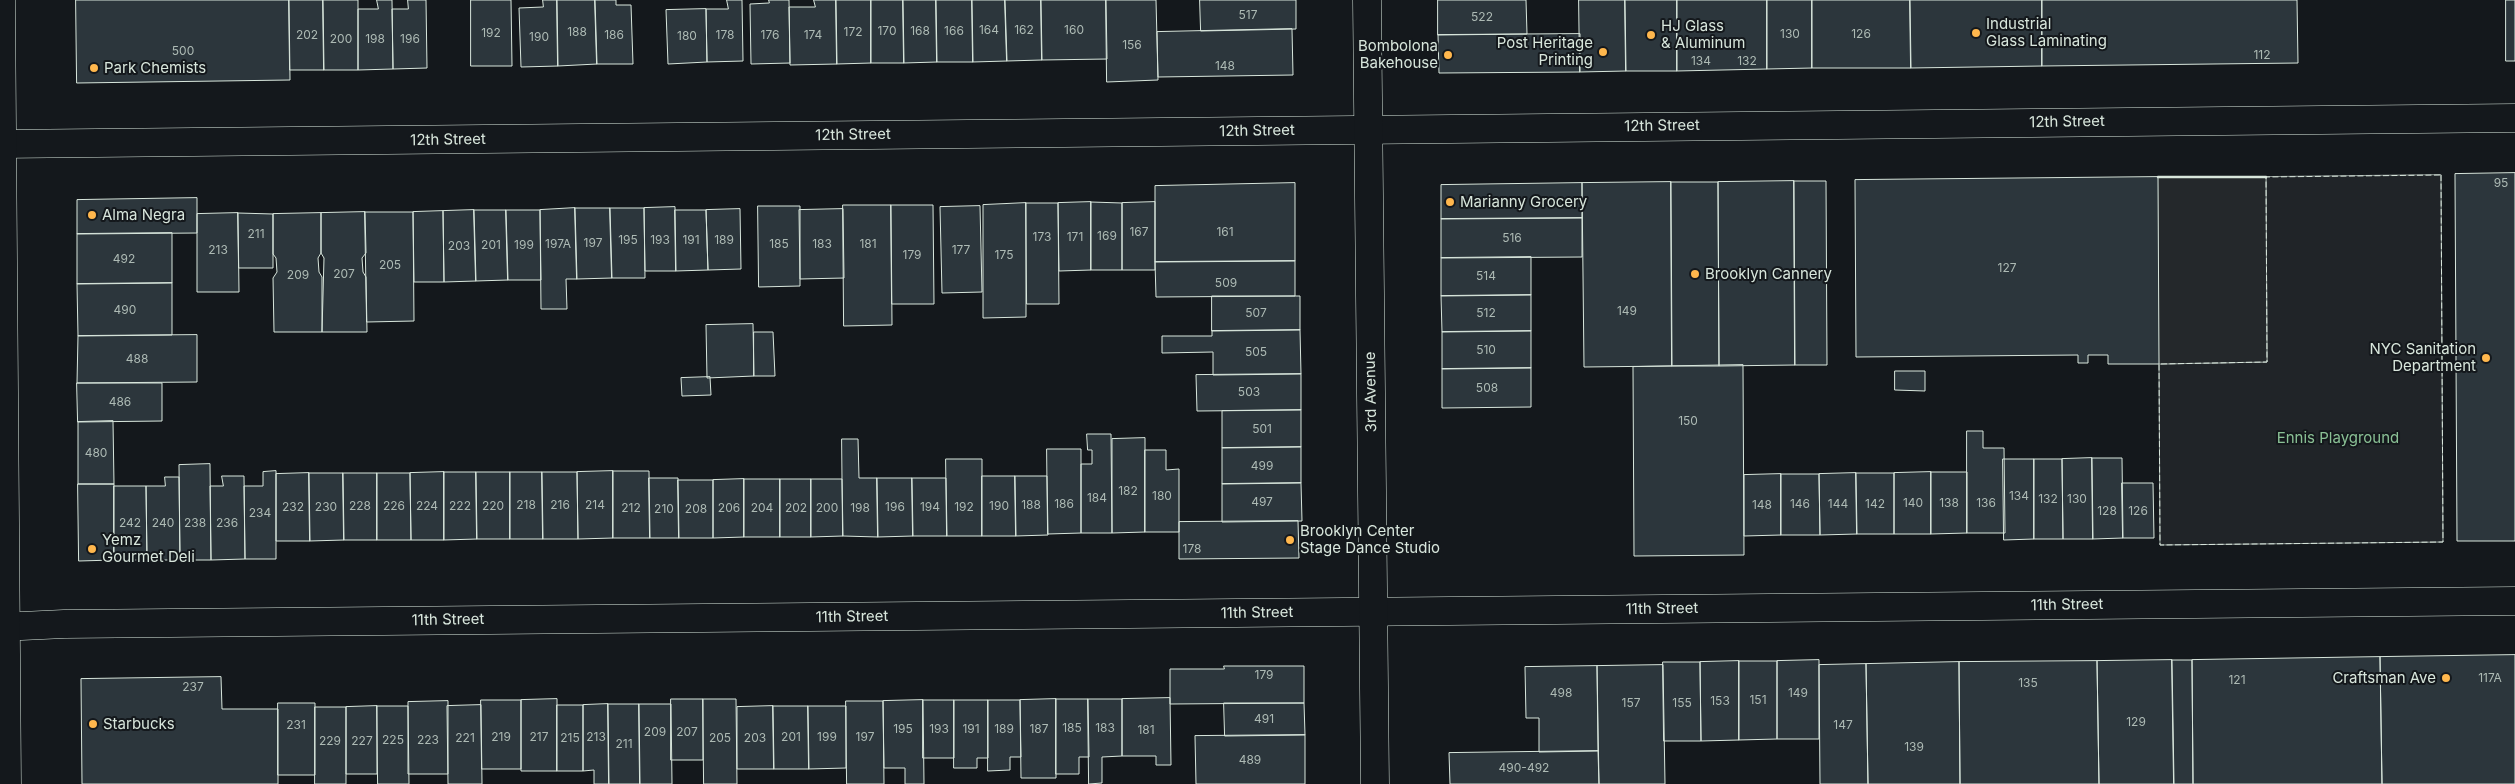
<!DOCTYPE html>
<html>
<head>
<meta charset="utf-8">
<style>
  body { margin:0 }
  canvas { display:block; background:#14181c }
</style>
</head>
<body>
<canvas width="2515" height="784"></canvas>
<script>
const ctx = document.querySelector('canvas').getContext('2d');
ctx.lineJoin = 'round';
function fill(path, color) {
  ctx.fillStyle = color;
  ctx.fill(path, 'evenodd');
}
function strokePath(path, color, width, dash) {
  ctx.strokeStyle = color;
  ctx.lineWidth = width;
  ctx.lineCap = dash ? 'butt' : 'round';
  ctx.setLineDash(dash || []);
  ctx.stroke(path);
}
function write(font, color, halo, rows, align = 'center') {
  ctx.font = font + ' Inter,sans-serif';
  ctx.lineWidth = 4;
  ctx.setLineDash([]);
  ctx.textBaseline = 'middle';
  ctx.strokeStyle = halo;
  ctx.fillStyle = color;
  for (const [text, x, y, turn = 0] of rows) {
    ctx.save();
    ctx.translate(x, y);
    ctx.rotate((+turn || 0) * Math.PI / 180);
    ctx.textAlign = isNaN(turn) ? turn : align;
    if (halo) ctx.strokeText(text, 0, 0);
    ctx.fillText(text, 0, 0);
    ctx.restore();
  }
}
const green = new Path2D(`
  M2441 175 2443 542 2160 545 2159 364 2267 362 2266 177Z`);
const parking = new Path2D(`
  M2158 177H2266L2267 362 2159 364Z`);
const building = new Path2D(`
  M76 0H289L290 80 77 83Z
  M289 0H323L324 70H290Z
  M323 0H358V70H324Z
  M377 0H392L393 69 358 70V9H378Z
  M408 0H426L427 68 393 69 392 9H408Z
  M471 0H511L512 66H471Z
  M543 0H557L558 66 521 67 519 8 543 7Z
  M557 0H595L597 64 558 66Z
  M595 0H616V5H631L633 64H597Z
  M727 0H742L743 61 707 62 706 9H728Z
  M769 0H789L790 63 751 64 750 4 769 3Z
  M814 0H836L837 64 790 65 789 7H815Z
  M836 0H871V63L837 64Z
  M871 0H903L904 63H871Z
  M903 0H936L937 62 904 63Z
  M936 0H972L973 62H937Z
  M972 0H1005L1007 61 973 62Z
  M1005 0H1041L1042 60 1007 61Z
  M1041 0H1106L1107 59 1042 60Z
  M1106 0H1156L1158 80 1107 82Z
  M1200 0H1296V29L1201 31Z
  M1438 0H1526L1527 34 1438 35Z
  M1579 0H1625L1626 71 1580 72Z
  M1625 0H1677V71H1626Z
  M1677 0H1767V69L1677 71Z
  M1767 0H1812V68L1767 69Z
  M1812 0H1910L1911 68H1812Z
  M1910 0H2042V66L1911 68Z
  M2042 0H2297L2298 63 2042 66Z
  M2506 0H2515V61H2506Z
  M706 9 707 62 668 64 666 10Z
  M1292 29 1293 75 1158 77 1157 32Z
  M1580 34V72L1439 73 1438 35Z
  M2515 173V541H2457L2455 174Z
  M2158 177 2159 364H2108V355H2088V363H2078V355L1856 357 1855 180Z
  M1794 181H1826L1827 365H1795Z
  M1794 181 1795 365 1719 366 1718 182Z
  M1671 182H1718L1719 366H1672Z
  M1671 182 1672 366 1584 367 1582 183Z
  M1295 183V261L1155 262V186Z
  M1582 183V218L1441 219V185Z
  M197 198V233L77 234V200Z
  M1091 202 1122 203V270H1091Z
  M1091 202V270L1059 271 1058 203Z
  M1155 202V270H1122V203Z
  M1026 203H1058L1059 304H1027Z
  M1026 203V317L983 318V205Z
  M843 205H891L892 325 844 326Z
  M891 205H933L934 304H892Z
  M758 206H800V286L759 287Z
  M980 206 982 292 942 293 940 207Z
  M675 207 676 271H645L644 208Z
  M575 208H610L612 278 577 279Z
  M575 208 577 279H566L567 309H541L540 210Z
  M610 208H644L645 278H612Z
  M740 209 741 269 708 270 706 210Z
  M843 209 844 278 800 279 799 210Z
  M474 210H506L508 280 476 281Z
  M474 210 476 281 444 282 443 211Z
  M506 210H540L541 280H508Z
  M675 210H706L708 270 676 271Z
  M443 211 444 282H414L413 212Z
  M365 212H413L414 321 367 322Z
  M365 212 366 253 362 258 363 272 366 277 367 332H322L324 258 321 253V213Z
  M238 213 273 214V268H239Z
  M238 213 239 292H197V214Z
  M321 213V253L318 258 319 272 322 277V332H274L273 278 277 272 276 258 273 254V214Z
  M1582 218V257L1441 258V219Z
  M172 233V283L77 284V234Z
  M1531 257V295L1441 296V258Z
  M1295 261V296L1156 297 1155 262Z
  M172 283V335L78 336 77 284Z
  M1531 295V331L1442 332 1441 296Z
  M1212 296H1300V330L1212 331Z
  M753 324 754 376 707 378 706 325Z
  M1300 330 1301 374 1213 375V352L1162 353V336H1212V331Z
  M1531 331V368L1442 369V332Z
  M754 332H773L775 376H754Z
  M197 335V382L77 383 78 336Z
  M1743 365 1744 555 1634 556 1633 367Z
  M1531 368V407L1442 408V369Z
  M1895 371H1925V391L1895 390Z
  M1301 374V410L1197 411 1196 375Z
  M710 377 711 395 682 396 681 378Z
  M77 383H162V421L78 422Z
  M1301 410V447L1222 448V411Z
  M113 421 114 484H78V422Z
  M1967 431H1983V448H2004L2005 533H1967Z
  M1087 434H1111L1112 533H1081V464H1092V450H1088Z
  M1145 438V532L1112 533V439Z
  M842 439H858L859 478H877L878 537 843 536Z
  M1301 447V483L1222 484V448Z
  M1047 449H1081V533L1048 534Z
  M1145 450H1166V470L1179 469V532H1145Z
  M2092 458H2122L2123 538 2093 539Z
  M2092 458 2093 539H2063L2062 459Z
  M946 459H982V536H947Z
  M2003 459H2034V539L2004 540Z
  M2034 459H2062L2063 539H2034Z
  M210 464 211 560H180L179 465Z
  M276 471V559H245L244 486H263V472Z
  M613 471H649L650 538H613Z
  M613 471V538L578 539 577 472Z
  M444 472H476L477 539 444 540Z
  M444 472V540H411L410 473Z
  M476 472H510V539H477Z
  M510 472H542L543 539H510Z
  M542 472H577L578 539H543Z
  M1931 472H1967V533L1931 534Z
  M1931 472V534H1894V473Z
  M309 473H343L344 540 310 541Z
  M309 473 310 541H276V474Z
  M343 473H377V540H344Z
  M377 473H410L411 540H377Z
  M1856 473H1894V534H1857Z
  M1856 473 1857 534 1820 535 1819 474Z
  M1781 474H1819L1820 535H1781Z
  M1781 474V535L1744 536V475Z
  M222 476H244L245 559 211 560 210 486H223Z
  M982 476H1015L1016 536H982Z
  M1015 476H1047L1048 535 1016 536Z
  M165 477H179L180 560H147L146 486H165Z
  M649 478H678L679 538H650Z
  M877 478H912L913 536 878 537Z
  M912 478H946L947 536H913Z
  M744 479H780V537H744Z
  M744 479V537L713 538V480Z
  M780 479H811V537H780Z
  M811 479H842L843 536 811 537Z
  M678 480H713V538H679Z
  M1301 483 1302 521 1222 522V484Z
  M2122 483H2153L2154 538H2123Z
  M78 484H114V560L79 561Z
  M114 486H146L147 560H114Z
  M1298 521 1299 558 1179 559V522Z
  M2515 655V784H2382L2380 657Z
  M2380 657 2382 784H2193L2192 660Z
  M1819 660V739H1777V661Z
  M2172 660 2174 784H2099L2097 661Z
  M2172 660H2192L2193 784H2174Z
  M1739 661H1777V739L1739 740Z
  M1739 661V740L1701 741 1700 662Z
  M2097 661 2099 784H1960L1959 662Z
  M1663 662H1700L1701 741H1664Z
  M1959 662 1960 784H1868L1866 664Z
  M1866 664 1868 784H1820L1819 665Z
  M1663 665 1665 784H1599L1597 666Z
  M1224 666H1304V703L1170 704V669H1224Z
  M1597 666 1598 751 1539 752V718H1526L1525 667Z
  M221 677 222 709H278V784H82L81 679Z
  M1170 698 1171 765H1156V756H1122V699Z
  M557 699V771H521V700Z
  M671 699H703V760H671Z
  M703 699H736L737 784H704Z
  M1056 699H1088L1089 757H1079V774H1056Z
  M1056 699V778H1021L1020 700Z
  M1088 699H1122V756L1102 757V783L1089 784Z
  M481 700H521V769H482Z
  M923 700H954V758H923Z
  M923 700 924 784H905V768H884L883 701Z
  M954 700H988V758H977V768H954Z
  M988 700H1020L1021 757H1010V770L988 771Z
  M448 701V774H408V702Z
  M846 701H883L884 784H847Z
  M278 703H315V775H278Z
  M1224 703H1304L1305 735 1225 736Z
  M608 704H639L640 784H609Z
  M608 704 609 784H594V770L583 771V705Z
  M639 704H671L672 784H640Z
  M481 705 482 784H448L447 706Z
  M557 705H583V771H557Z
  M377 706H408L409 784H378Z
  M377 706V774H346V707Z
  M773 706H808L809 769H774Z
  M773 706 774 769H737V707Z
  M808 706H846V768L809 769Z
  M315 707H346V784H315Z
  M1305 735V784H1196L1195 736Z
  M1598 751 1599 784H1450L1449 753Z`);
const minor = new Path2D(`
  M0 144 2515 118
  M0 627 64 624 2515 601`);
const secondary = new Path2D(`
  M1367 0 1375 784`);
const primary = new Path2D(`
  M1 0 7 784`);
const fence = new Path2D(`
  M2441 175 2443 542 2160 545 2159 364 2267 362 2266 177Z`);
const wall = new Path2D(`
  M2158 177H2266`);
const markers = [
  [1976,33,5,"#ffb74d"],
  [1651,35,5,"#ffb74d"],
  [1603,52,5,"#ffb74d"],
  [1448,55,5,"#ffb74d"],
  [94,68,5,"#ffb74d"],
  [1450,202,5,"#ffb74d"],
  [92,215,5,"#ffb74d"],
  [1695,274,5,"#ffb74d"],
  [2486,358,5,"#ffb74d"],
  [1290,540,5,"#ffb74d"],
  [92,549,5,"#ffb74d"],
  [2446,678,5,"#ffb74d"],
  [93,724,5,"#ffb74d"]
];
const numberNames = [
  ["517",1248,15],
  ["522",1482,17],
  ["164",989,30],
  ["162",1024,30],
  ["160",1074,30],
  ["170",887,31],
  ["168",920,31],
  ["166",954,31],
  ["188",577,32],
  ["172",853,32],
  ["192",491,33],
  ["130",1790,34],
  ["126",1861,34],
  ["202",307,35],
  ["186",614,35],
  ["178",725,35],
  ["176",770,35],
  ["174",813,35],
  ["180",687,36],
  ["190",539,37],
  ["200",341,39],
  ["198",375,39],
  ["196",410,39],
  ["156",1132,45],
  ["500",183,51],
  ["112",2262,55],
  ["134",1701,61],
  ["132",1747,61],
  ["148",1225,66],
  ["95",2501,183],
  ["167",1139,232],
  ["161",1225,232],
  ["211",256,234],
  ["169",1107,236],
  ["173",1042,237],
  ["171",1075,237],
  ["516",1512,238],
  ["195",628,240],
  ["193",660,240],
  ["191",691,240],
  ["189",724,240],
  ["197",593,243],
  ["197A",558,244],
  ["185",779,244],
  ["183",822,244],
  ["181",868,244],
  ["201",491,245],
  ["199",524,245],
  ["203",459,246],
  ["213",218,250],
  ["177",961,250],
  ["179",912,255],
  ["175",1004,255],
  ["492",124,259],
  ["205",390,265],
  ["127",2007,268],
  ["207",344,274],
  ["209",298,275],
  ["514",1486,276],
  ["509",1226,283],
  ["490",125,310],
  ["149",1627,311],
  ["507",1256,313],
  ["512",1486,313],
  ["510",1486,350],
  ["505",1256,352],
  ["488",137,359],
  ["508",1487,388],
  ["503",1249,392],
  ["486",120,402],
  ["150",1688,421],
  ["501",1262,429],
  ["480",96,453],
  ["499",1262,466],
  ["182",1128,491],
  ["180",1162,496],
  ["134",2019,496],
  ["184",1097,498],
  ["132",2048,499],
  ["130",2077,499],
  ["497",1262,502],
  ["140",1913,503],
  ["138",1949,503],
  ["136",1986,503],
  ["186",1064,504],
  ["146",1800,504],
  ["144",1838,504],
  ["142",1875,504],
  ["218",526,505],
  ["216",560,505],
  ["214",595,505],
  ["188",1031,505],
  ["148",1762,505],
  ["228",360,506],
  ["226",394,506],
  ["224",427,506],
  ["222",460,506],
  ["220",493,506],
  ["190",999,506],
  ["232",293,507],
  ["230",326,507],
  ["196",895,507],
  ["194",930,507],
  ["192",964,507],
  ["212",631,508],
  ["206",729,508],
  ["204",762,508],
  ["202",796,508],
  ["200",827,508],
  ["198",860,508],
  ["210",664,509],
  ["208",696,509],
  ["128",2107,511],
  ["126",2138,511],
  ["234",260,513],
  ["242",130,523],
  ["240",163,523],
  ["238",195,523],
  ["236",227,523],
  ["178",1192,549],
  ["179",1264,675],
  ["117A",2490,678],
  ["121",2237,680],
  ["135",2028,683],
  ["237",193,687],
  ["498",1561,693],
  ["149",1798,693],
  ["151",1758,700],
  ["153",1720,701],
  ["157",1631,703],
  ["155",1682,703],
  ["491",1264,719],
  ["129",2136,722],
  ["231",296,725],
  ["147",1843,725],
  ["185",1072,728],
  ["183",1105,728],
  ["195",903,729],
  ["193",939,729],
  ["191",971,729],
  ["189",1004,729],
  ["187",1039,729],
  ["181",1146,730],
  ["209",655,732],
  ["207",687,732],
  ["219",501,737],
  ["217",539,737],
  ["213",596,737],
  ["201",791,737],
  ["199",827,737],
  ["197",865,737],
  ["221",465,738],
  ["215",570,738],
  ["205",720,738],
  ["203",755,738],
  ["225",393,740],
  ["223",428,740],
  ["229",330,741],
  ["227",362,741],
  ["211",624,744],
  ["139",1914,747],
  ["489",1250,760],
  ["490-492",1524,768]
];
const poiNames = [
  ["Industrial",1986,24],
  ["Glass Laminating",1986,41],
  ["HJ Glass",1661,26],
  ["& Aluminum",1661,43],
  ["Post Heritage",1593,43,"right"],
  ["Printing",1593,60,"right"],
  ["Bombolona",1438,46,"right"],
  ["Bakehouse",1438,63,"right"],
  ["Park Chemists",104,68],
  ["Marianny Grocery",1460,202],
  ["Alma Negra",102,215],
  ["Brooklyn Cannery",1705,274],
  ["NYC Sanitation",2476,349,"right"],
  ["Department",2476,366,"right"],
  ["Brooklyn Center",1300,531],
  ["Stage Dance Studio",1300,548],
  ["Yemz",102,540],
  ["Gourmet Deli",102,557],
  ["Craftsman Ave",2436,678,"right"],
  ["Starbucks",103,724]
];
const streetNames = [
  ["12th Street",2067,122,-1],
  ["12th Street",1662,126,-1],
  ["12th Street",1257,131,-1],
  ["12th Street",853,135,-1],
  ["12th Street",448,140,-1],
  ["3rd Avenue",1371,392,-91],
  ["11th Street",2067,605,-1],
  ["11th Street",1662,609,-1],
  ["11th Street",1257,613,-1],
  ["11th Street",852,617,-1],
  ["11th Street",448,620,-1]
];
const parkNames = [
  ["Ennis Playground",2338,438]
];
fill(green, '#202428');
strokePath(green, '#939e99', 1);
fill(parking, '#24282b');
strokePath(parking, '#939e99', 1);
fill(building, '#2c363c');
strokePath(building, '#d8e6dc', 1);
strokePath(minor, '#d8e6dc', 29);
strokePath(secondary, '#d8e6dc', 29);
strokePath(primary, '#d8e6dc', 29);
strokePath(minor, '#14181c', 28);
strokePath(secondary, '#14181c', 28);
strokePath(primary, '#14181c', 28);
strokePath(fence, '#d8e6dc', 1, [6, 2.5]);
strokePath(wall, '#d8e6dc', 2.5);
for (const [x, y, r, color] of markers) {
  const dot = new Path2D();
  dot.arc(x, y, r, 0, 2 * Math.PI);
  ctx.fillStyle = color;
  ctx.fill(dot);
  strokePath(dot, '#14181c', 2);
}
write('12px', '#adbab4', null, numberNames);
write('15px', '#d8e6dc', '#14181c', poiNames, 'left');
write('15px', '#d8e6dc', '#14181c', streetNames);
write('15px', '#8ac095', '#14181c', parkNames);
</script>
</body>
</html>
